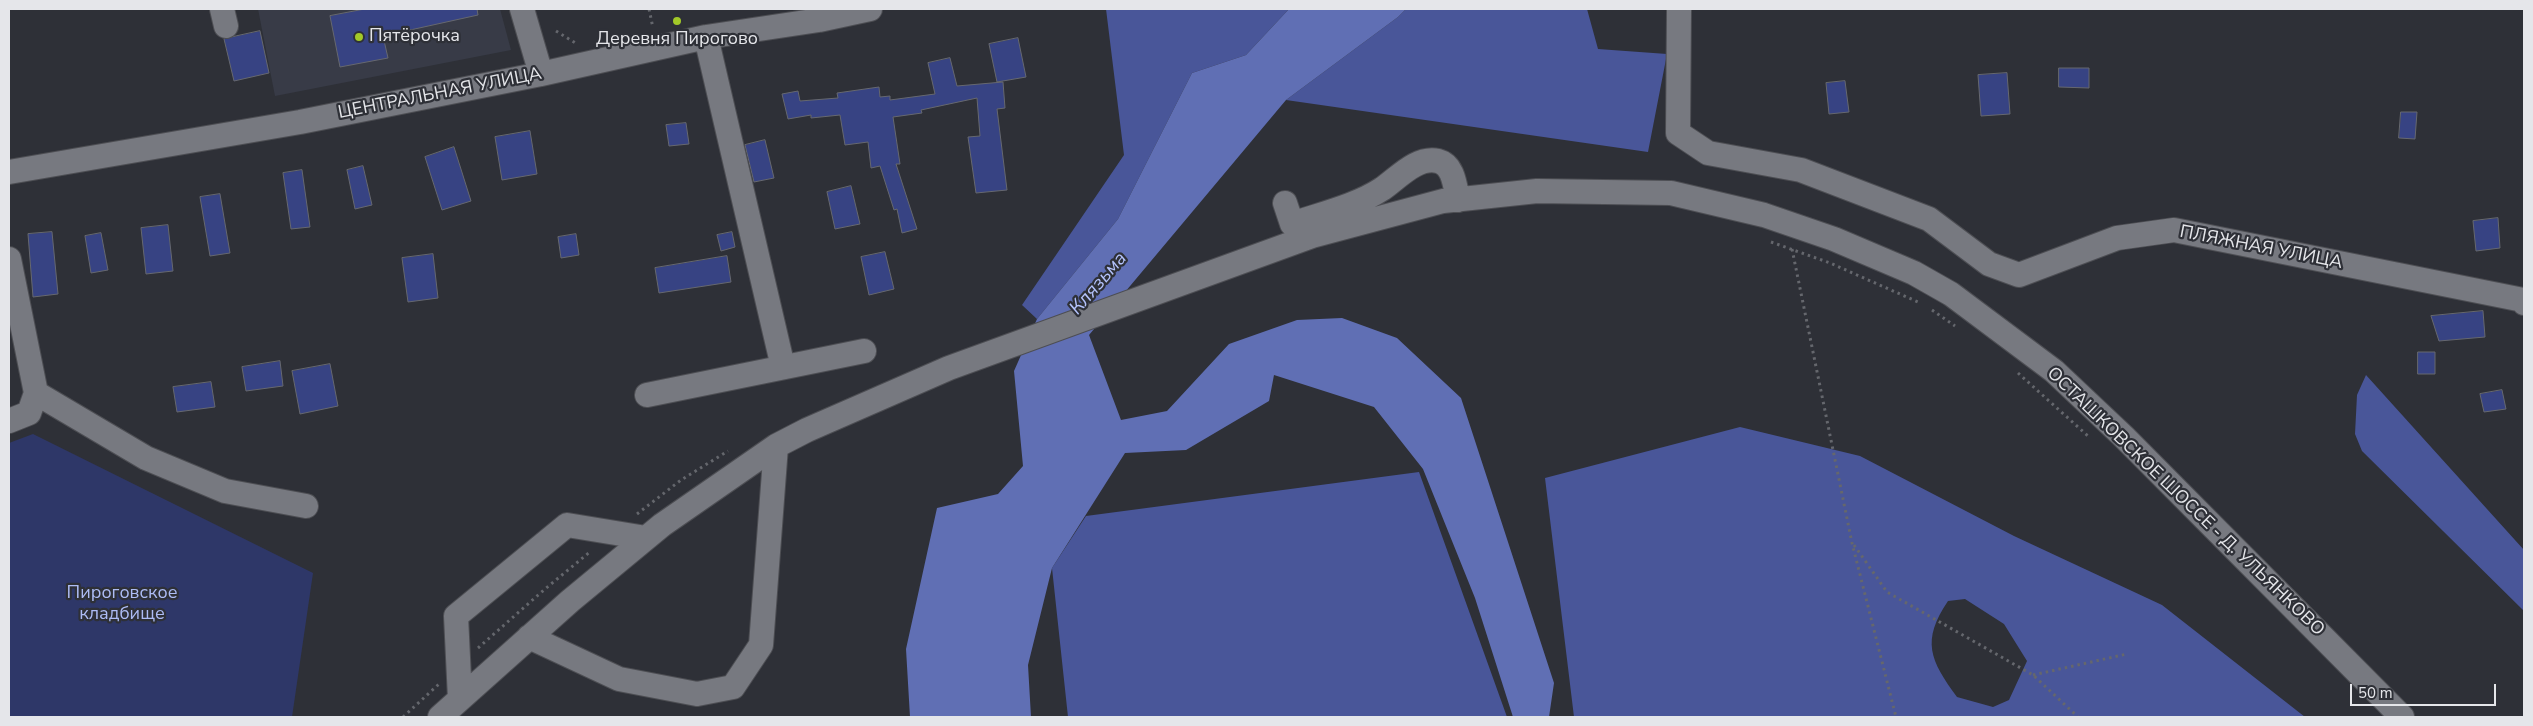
<!DOCTYPE html>
<html>
<head>
<meta charset="utf-8">
<style>
  body { margin:0 }
  #map { position:relative; width:2533px; height:726px; overflow:hidden; background:#2e3037; font-family:"Nunito Sans",sans-serif }
  canvas { display:block }
  .frame { position:absolute; inset:0; border:10px solid #e5e6ea; pointer-events:none }
  .scale { position:absolute; left:2350px; top:684px; width:146px; height:22px; box-sizing:border-box; border:2px solid #e5e6ea; border-top:0; padding-left:6px; font-size:15px; line-height:18px; white-space:nowrap; color:#e5e6ea; -webkit-text-stroke:4px #2e3037; paint-order:stroke }
</style>
</head>
<body>
<div id="map">
<canvas width="2533" height="726"></canvas>
<div class="frame"></div>
<div class="scale">50 m</div>
</div>
<script>
const ctx = document.querySelector('canvas').getContext('2d');
ctx.lineJoin = 'round';
function fill(path, color) {
  ctx.fillStyle = color;
  ctx.fill(path, 'evenodd');
}
function strokePath(path, color, width, dash) {
  ctx.strokeStyle = color;
  ctx.lineWidth = width;
  ctx.lineCap = dash ? 'butt' : 'round';
  ctx.setLineDash(dash || []);
  ctx.stroke(path);
}
function write(font, color, halo, rows, align = 'center') {
  ctx.font = font + ' "Nunito Sans",sans-serif';
  ctx.lineWidth = 4.5;
  ctx.setLineDash([]);
  ctx.textBaseline = 'middle';
  ctx.strokeStyle = halo;
  ctx.fillStyle = color;
  for (const [text, x, y, turn = 0] of rows) {
    ctx.save();
    ctx.translate(x, y);
    ctx.rotate((+turn || 0) * Math.PI / 180);
    ctx.textAlign = isNaN(turn) ? turn : align;
    if (halo) ctx.strokeText(text, 0, 0);
    ctx.fillText(text, 0, 0);
    ctx.restore();
  }
}
const built = new Path2D(`
  M258 9H500L511 50 275 96Z`);
const green = new Path2D(`
  M33 434 313 573 292 717H9V443Z`);
const forest = new Path2D(`
  M1106 9H1289L1246 55 1192 73 1118 219 1037 319 1022 305 1124 155Z
  M1406 9H1587L1598 49 1667 54 1648 152 1286 100 1398 17Z
  M2366 375 2524 550V611L2362 451 2355 434 2357 395Z
  M1740 427 1860 456 2014 536 2162 605 2305 717H1574L1545 478ZM1965 599 2004 624 2027 661 2009 700 1993 707 1957 697C1930 660 1921 641 1948 601Z
  M1419 472 1507 717H1068L1052 568 1086 516Z`);
const water = new Path2D(`
  M1289 9H1406L1398 17 1286 100 1089 335 1121 420 1167 411 1229 344 1297 320 1342 318 1397 338 1461 398 1554 683 1549 717H1513L1475 598 1423 469 1374 407 1274 375 1269 401 1186 450 1125 453 1052 568 1028 665 1031 717H910L906 649 937 508 998 494 1023 466 1014 371 1037 319 1118 219 1192 73 1246 55Z`);
const building = new Path2D(`
  M365 9H477L478 15 383 36 388 58 340 67 330 16Z
  M260 31 269 73 234 81 224 39Z
  M1018 38 1026 77 997 82 989 44Z
  M950 58 957 86 1003 82 1005 108 997 109 1007 190 976 193 968 137 980 136 977 98 921 110 922 113 893 117 900 164H896L917 229 902 233 897 209 894 210 880 166 871 168 868 142 845 145 840 115 811 118V115L788 119 782 94 798 91 800 101 838 98 837 93 879 87 880 97 890 96V100L935 94 928 63Z
  M2059 68H2089V88L2059 87Z
  M2007 73 2010 114 1981 116 1978 75Z
  M1845 81 1849 112 1829 114 1826 83Z
  M2401 112H2417L2415 139 2399 138Z
  M686 123 689 144 669 146 666 125Z
  M530 131 537 174 502 180 495 137Z
  M765 140 774 178 754 182 745 145Z
  M454 147 471 201 442 210 425 157Z
  M363 166 372 205 355 209 347 170Z
  M302 170 310 227 291 229 283 173Z
  M851 186 860 224 835 229 827 192Z
  M220 194 230 253 210 256 200 197Z
  M2498 218 2500 248 2476 251 2473 221Z
  M168 225 173 271 146 274 141 228Z
  M52 232 58 294 33 297 28 234Z
  M732 232 735 247 721 251 717 235Z
  M101 233 108 270 91 273 85 236Z
  M576 234 579 255 561 258 558 237Z
  M885 252 894 289 869 295 861 257Z
  M433 254 438 298 408 302 402 258Z
  M727 256 731 282 659 293 655 268Z
  M2483 311 2485 337 2439 341 2431 316Z
  M2418 352H2435V374H2418Z
  M280 361 283 386 246 391 242 367Z
  M330 364 338 406 300 414 292 371Z
  M211 382 215 407 177 412 173 387Z
  M2502 390 2506 409 2484 412 2480 394Z`);
const path = new Path2D(`
  M649 9 653 28
  M556 31 577 44
  M1771 242 1830 263 1918 302
  M1792 249 1852 543 1896 717
  M1932 310 1955 326
  M2018 373 2088 436
  M637 514 681 480 728 451
  M1854 545 1887 592 2033 675 2078 717
  M478 648 545 589 591 551
  M2033 675 2127 654
  M403 717 439 684`);
const minor = new Path2D(`
  M222 9 226 26
  M522 9 541 74
  M1679 9 1678 133 1708 153 1801 170 1929 219 1989 264 2019 275 2117 238 2174 230 2523 300 2524 303
  M706 37 783 367
  M9 172 300 122 541 74 706 37 819 20 870 9
  M1285 203 1292 224C1321 214 1356 206 1382 189 1398 178 1417 156 1438 161 1454 165 1455 187 1458 200
  M9 259 36 393 29 413 9 421
  M36 393 146 458 225 491 306 506
  M647 395 864 351
  M529 637 619 679 697 694 733 687 761 645 776 446
  M460 699 456 616 567 525 646 538
  M440 717 570 601 662 525 776 446 807 430 949 368 1312 236 1443 201 1537 191 1671 193 1764 215 1834 239 1914 273 1951 294 2054 371 2124 437 2402 717`);
const markers = [
  [677,21,5,"#a2c928"],
  [359,37,5,"#a2c928"]
];
const poiNames = [
  ["Пятёрочка",369,37],
  ["Деревня Пирогово",677,40,"center"]
];
const streetNames = [
  ["ЦЕНТРАЛЬНАЯ УЛИЦА",440,94,-11],
  ["ПЛЯЖНАЯ УЛИЦА",2261,248,11],
  ["ОСТАШКОВСКОЕ ШОССЕ - Д. УЛЬЯНКОВО",2185,502,44]
];
const parkNames = [
  ["Пироговское",122,594],
  ["кладбище",122,615]
];
const waterNames = [
  ["Клязьма",1099,284,-49]
];
fill(built, '#383b47');
fill(green, '#2e3768');
fill(forest, '#495699');
fill(water, '#606fb4');
fill(building, '#374383');
strokePath(building, '#66686f', 1);
strokePath(minor, '#4d4e53', 26);
strokePath(path, '#65676d', 3, [2.5, 4]);
strokePath(minor, '#777980', 24);
for (const [x, y, r, color] of markers) {
  const dot = new Path2D();
  dot.arc(x, y, r, 0, 2 * Math.PI);
  ctx.fillStyle = color;
  ctx.fill(dot);
  strokePath(dot, '#2e3037', 2);
}
write('18px', '#e5e6ea', '#2e3037', poiNames, 'left');
write('18px', '#e5e6ea', '#2e3037', streetNames);
write('18px', '#adbcf5', '#2e3037', parkNames);
write('italic 19px', '#b4c3fc', '#2e3037', waterNames);
</script>
</body>
</html>
